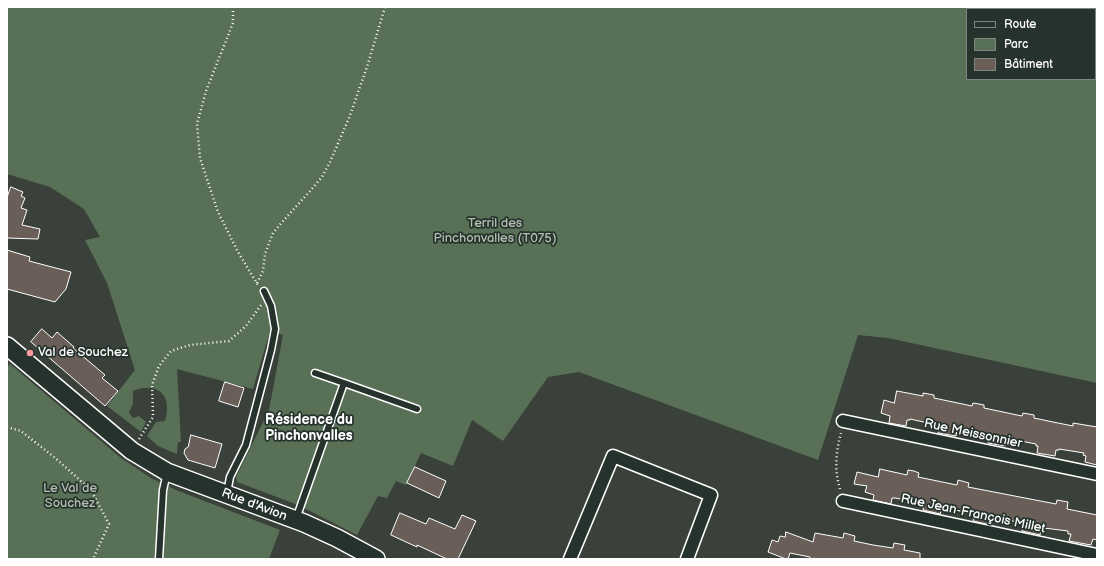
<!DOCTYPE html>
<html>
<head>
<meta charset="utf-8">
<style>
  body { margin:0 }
  #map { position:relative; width:1104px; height:566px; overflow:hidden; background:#3a403a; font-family:"Balsamiq Sans",sans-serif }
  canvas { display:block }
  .frame { position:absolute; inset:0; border:8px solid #fff; pointer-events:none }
  .legend { position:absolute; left:966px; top:8px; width:130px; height:72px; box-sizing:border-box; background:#26332d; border:1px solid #7d8581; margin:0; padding:5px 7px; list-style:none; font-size:12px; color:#fff }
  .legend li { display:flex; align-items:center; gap:8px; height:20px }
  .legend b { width:20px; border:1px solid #7d8581 }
</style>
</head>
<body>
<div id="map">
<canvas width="1104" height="566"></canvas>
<div class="frame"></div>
<ul class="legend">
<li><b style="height:5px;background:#26332d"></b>Route</li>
<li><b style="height:11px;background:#587055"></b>Parc</li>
<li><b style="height:11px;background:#6a5e58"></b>Bâtiment</li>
</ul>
</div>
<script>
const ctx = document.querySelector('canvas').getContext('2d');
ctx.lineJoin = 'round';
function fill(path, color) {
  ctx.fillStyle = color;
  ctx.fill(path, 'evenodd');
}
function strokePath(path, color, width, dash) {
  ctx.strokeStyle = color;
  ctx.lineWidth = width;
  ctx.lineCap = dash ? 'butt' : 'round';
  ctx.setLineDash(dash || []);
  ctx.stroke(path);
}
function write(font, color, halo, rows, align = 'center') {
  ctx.font = font + ' "Balsamiq Sans",sans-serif';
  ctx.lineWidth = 3.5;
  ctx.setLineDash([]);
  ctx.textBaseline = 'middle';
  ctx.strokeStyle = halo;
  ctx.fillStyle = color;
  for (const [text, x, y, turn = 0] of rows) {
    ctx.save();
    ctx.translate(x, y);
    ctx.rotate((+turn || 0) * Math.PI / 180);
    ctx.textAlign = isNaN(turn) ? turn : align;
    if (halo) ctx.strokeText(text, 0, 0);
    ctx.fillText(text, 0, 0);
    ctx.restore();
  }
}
const green = new Path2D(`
  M7 7H1097V383L888 338 858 335 818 460 579 372 548 377 503 441 472 420 453 466 421 453 406 485 396 481 387 498 378 496 357 535 298 505 237 482 236 477 269 410 283 335 270 331 253 389 177 369 181 442H178L177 454 158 446 147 436 156 422 165 421C173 396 158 381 133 391V403L129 413 133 418 139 416 146 422 141 432 107 406 135 370 107 283 85 240 100 237 84 209 50 187 7 174ZM967 9H1095V79H967Z
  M10 364 121 458 151 478 176 490 280 530 269 559H7V367Z`);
const building = new Path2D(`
  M11 187 23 192 21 196 25 198 21 208 27 210 22 225 40 229 38 239 7 238V198Z
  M7 250 30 257 29 261 71 272 66 289 55 302 7 289Z
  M42 329 52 338 57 332 74 347 73 348 105 375 102 378 118 391 105 406 31 342Z
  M225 382 244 388 238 407 219 401Z
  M897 391 923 396V393L934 395V398L972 406 973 403 979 404 984 405V408L1022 416 1023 413 1034 415V418L1053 422 1073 426V423L1097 427V465L1085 462 1086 456 1083 455 1084 453 1059 449V450H1056L1055 456 1037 453 1038 446H1036V444L1010 439V440H1006L1005 446 988 443 989 436H987V434L960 429V431L957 430 956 436 938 433 940 426 937 425 910 419V420H907L906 426 889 423 890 416 881 413 884 400 894 403Z
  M191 435 222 444 215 468 188 460 184 453 185 449 188 447Z
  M415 467 446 481 439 498 407 483Z
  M880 469 907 475 908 470 914 471 919 473 918 477 957 485 958 480 969 483 968 487 1056 504 1057 500 1068 502 1067 509 1097 515V540L1093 539 1091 545 1069 541 1071 534H1068V531L1044 528H1041L1040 535 1022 531 1023 524 1021 523 1000 518H991L990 525 973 521 974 515 972 514V513L944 507 942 508 940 514 923 510 924 505 922 503 895 498H892L891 504 873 500 874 495 865 492 867 486 854 484 857 472 878 477Z
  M400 513 426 524 429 518 455 529 462 515 476 521 458 559H447L417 545V547L391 535Z
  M786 532 813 542 815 533 843 538 844 533 855 536 854 541 873 545 893 548 894 543 905 545 904 550 920 553V559H810V557L790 553 788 559H786L768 552 772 540 778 542 780 536 785 537Z`);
const path = new Path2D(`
  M233 7V23L206 91 197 124 200 158 218 212 238 252 258 285
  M257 283 263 271 265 254 273 233 284 220 311 190 322 177 330 162 349 118 367 67 385 7
  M7 427 21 431 54 457 91 490 109 524 93 559
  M139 439 153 417 152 385 159 366 171 351 190 345 229 341 246 326 261 305
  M840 489C834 470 836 452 841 433`);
const lane = new Path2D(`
  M315 373 344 383
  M227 493 230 477 246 445 271 350 275 329 271 306 264 291
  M296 519 344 383 417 409
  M159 559 163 490 167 473`);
const street = new Path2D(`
  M843 421 1097 474
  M843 501 1097 555
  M570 559 613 456 711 495 687 559`);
const secondary = new Path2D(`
  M7 346 132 451 167 472 304 523 337 538 376 559`);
const markers = [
  [30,353,4,"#ff9aa2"]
];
const parkNames = [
  ["Terril des",495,224],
  ["Pinchonvalles (T075)",495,239],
  ["Le Val de",70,489],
  ["Souchez",70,504]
];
const poiNames = [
  ["Val de Souchez",38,353]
];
const streetNames = [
  ["Rue Meissonnier",973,434,12],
  ["Rue d'Avion",254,505,21],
  ["Rue Jean-François Millet",973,514,12]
];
const neighbourhoodNames = [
  ["Résidence du",309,420],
  ["Pinchonvalles",309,436]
];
fill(green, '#587055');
fill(building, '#6a5e58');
strokePath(building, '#fff', 1);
strokePath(lane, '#fff', 9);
strokePath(street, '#fff', 15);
strokePath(secondary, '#fff', 20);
strokePath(path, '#fff', 2.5, [1, 3]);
strokePath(lane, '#26332d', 6);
strokePath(street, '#26332d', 12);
strokePath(secondary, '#26332d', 17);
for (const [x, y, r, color] of markers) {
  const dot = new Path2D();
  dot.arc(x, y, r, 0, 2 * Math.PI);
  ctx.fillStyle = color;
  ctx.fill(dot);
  strokePath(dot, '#26332d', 1.5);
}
write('13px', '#b4bfb2', '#26332d', parkNames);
write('13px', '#fff', '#26332d', poiNames, 'left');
write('13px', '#fff', '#26332d', streetNames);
write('bold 14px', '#fff', '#26332d', neighbourhoodNames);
</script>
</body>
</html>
